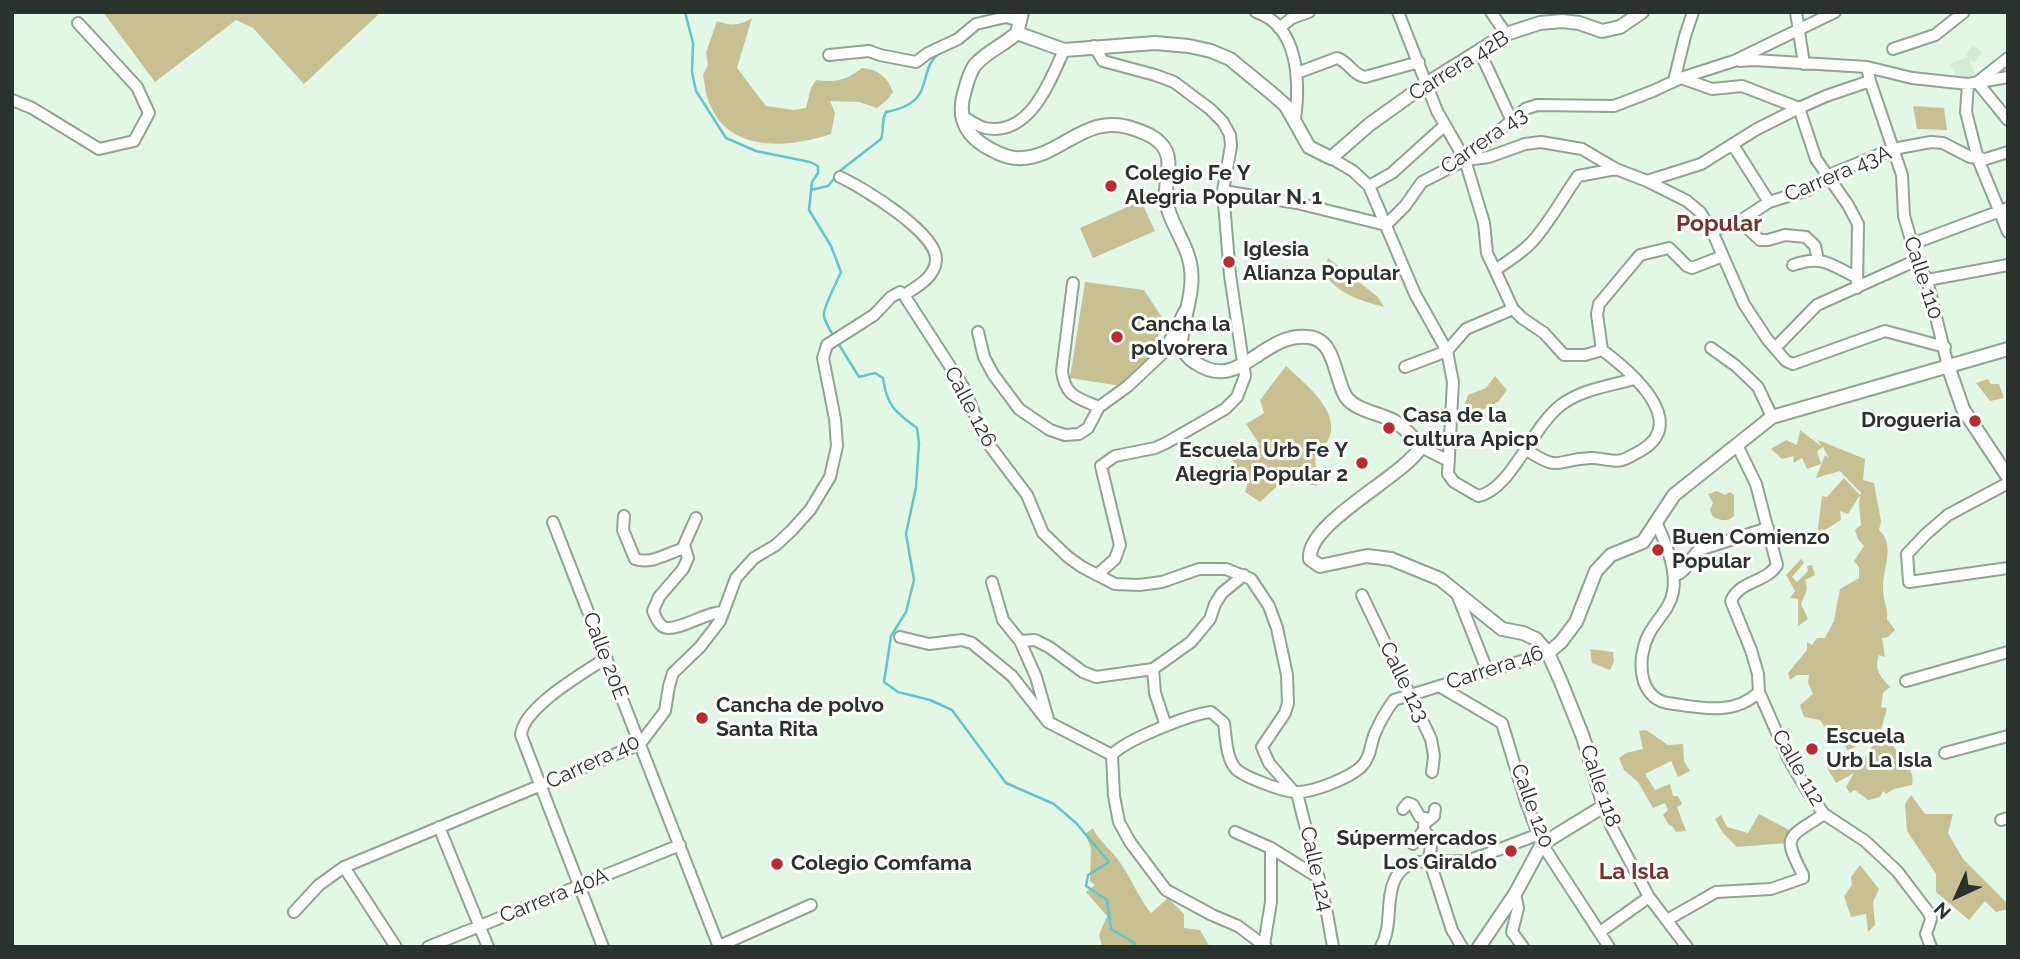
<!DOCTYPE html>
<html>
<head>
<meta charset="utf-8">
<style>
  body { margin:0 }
  #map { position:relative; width:2020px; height:959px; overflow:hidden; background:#e3f7e7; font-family:Raleway,sans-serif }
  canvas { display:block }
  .frame { position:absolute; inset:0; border:14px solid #2b322c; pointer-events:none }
  .north { position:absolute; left:1922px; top:861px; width:70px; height:70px; -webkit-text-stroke:5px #fefefe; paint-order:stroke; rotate:225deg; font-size:19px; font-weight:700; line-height:28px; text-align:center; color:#2b322c }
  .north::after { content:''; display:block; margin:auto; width:24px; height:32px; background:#2b322c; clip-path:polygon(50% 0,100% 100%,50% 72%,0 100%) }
</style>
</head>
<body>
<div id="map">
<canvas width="2020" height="959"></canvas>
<div class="frame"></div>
<div class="north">N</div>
</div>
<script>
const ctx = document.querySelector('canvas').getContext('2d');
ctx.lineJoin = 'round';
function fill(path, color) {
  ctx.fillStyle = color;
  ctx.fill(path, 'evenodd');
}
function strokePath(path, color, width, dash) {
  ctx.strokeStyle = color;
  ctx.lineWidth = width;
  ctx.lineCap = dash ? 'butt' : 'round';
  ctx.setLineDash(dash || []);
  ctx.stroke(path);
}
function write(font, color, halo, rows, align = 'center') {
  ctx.font = font + ' Raleway,sans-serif';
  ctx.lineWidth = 6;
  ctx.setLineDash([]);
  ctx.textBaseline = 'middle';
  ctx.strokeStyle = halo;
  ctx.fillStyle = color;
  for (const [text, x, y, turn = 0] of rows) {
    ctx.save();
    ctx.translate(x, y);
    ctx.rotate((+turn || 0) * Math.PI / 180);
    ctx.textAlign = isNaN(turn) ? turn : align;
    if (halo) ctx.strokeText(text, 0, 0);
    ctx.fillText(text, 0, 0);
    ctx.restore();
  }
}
const built = new Path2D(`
  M1973 45 1982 52 1974 63 1969 59 1975 74 1959 80 1949 64 1968 57 1966 54Z`);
const green = new Path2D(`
  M103 12H381L304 84 253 28 236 20 155 82Z
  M752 18 737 68 766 106 794 110 806 108 811 88 816 80C836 83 846 80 862 68 877 69 888 77 893 92L887 100 877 108 859 102 830 101 835 113 831 134C792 147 732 154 711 107 706 97 705 86 703 75L708 65 706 53 717 21C731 26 739 26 752 18Z
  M1913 106 1944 108 1947 130 1917 129Z
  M1141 201 1155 231 1093 258 1080 228Z
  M1328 258 1378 297 1384 307C1361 301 1335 293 1324 272Z
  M1085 282 1144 290 1163 319 1153 354 1121 386 1070 378Z
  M1286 366C1312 390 1355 423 1315 456L1317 486 1285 479 1260 502 1245 492 1249 479 1234 469 1232 449 1260 445 1246 424 1264 413 1260 400Z
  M1495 376 1507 390 1498 402 1472 415 1465 404 1468 395 1486 388Z
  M1988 379 1991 384H1999L2004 398 1990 401 1976 383Z
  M1800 430 1821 446 1818 440 1865 459 1863 480 1874 483 1881 521 1879 530C1895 544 1884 566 1883 585 1882 597 1888 607 1887 619L1895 630 1888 637 1882 638 1885 657 1879 655C1874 669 1880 676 1890 687L1883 693 1881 707 1887 708 1880 734 1907 760 1902 762C1911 768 1914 775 1912 785L1894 789 1886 794 1883 791 1880 797 1868 800 1855 790 1850 793 1846 787 1854 773 1836 783 1826 766 1847 753 1858 769 1875 742 1862 743 1848 751 1841 739 1836 744 1820 720 1804 717 1800 705 1813 694 1808 682 1809 675H1797L1790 680 1788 673 1807 650V642L1812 645 1817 638H1825L1834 621 1840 589 1859 578V567L1854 561 1864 546 1858 539 1855 530 1861 525 1859 505 1860 495 1848 514 1840 511 1841 520 1817 535 1822 496 1827 497 1844 478 1860 495 1861 493 1840 471 1816 478 1825 455 1829 458 1823 447 1817 451 1821 464 1807 469 1802 458 1793 463 1794 456 1782 459 1771 449 1786 440 1797 445Z
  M1717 491 1725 495 1730 492 1734 495V516C1727 523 1721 520 1713 517L1710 510 1713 503 1708 494Z
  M1801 559 1804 563 1792 577 1797 582 1808 571 1807 566 1812 565 1815 575 1805 580C1809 591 1805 593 1801 604L1808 619 1798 626V599L1790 598 1795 591 1786 575Z
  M1590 649 1613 652 1614 662 1610 670 1592 663Z
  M1646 730 1668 745 1683 744 1684 761 1690 771 1678 777 1671 761 1645 774 1655 790 1670 784 1673 796H1678L1682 804 1677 807 1686 831 1676 832 1672 826 1669 825 1663 815 1668 810 1665 803 1653 808 1638 782 1624 770 1619 758 1626 753 1643 749 1639 731Z
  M1911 795 1925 814H1953L1948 833 1963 859 2008 904V909L1996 912 1985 901 1969 920 1936 892V874L1907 831 1905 804Z
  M1759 814 1791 831 1786 843 1737 847 1723 833 1715 819 1721 815 1727 827 1748 833Z
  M1093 828C1099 842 1113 851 1121 864 1132 880 1139 898 1151 913L1168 898 1184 914V928L1200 930 1210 947H1102L1099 935 1107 916 1086 892 1095 885 1090 881 1091 848 1085 834Z
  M1860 865 1879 889 1873 902 1875 925 1868 932 1866 914 1851 917 1844 896 1852 885 1851 877Z`);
const stream = new Path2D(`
  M685 12 693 43 692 72 696 91 726 138 756 151 810 162 818 166V173L812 182 809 210 831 246 841 272C837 282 822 309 824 316 825 323 831 331 834 337
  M811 190 828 186 841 170 881 139C885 129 880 124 886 112 940 102 914 70 941 52
  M838 343 859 377 875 373 883 378C887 406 894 411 917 428L919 443 916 487 906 534 914 580 906 612 891 636 884 682 898 692 930 700 952 710 1006 783 1054 804 1076 823 1109 862 1088 875 1086 886 1107 900 1111 929 1133 942 1137 947`);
const minor = new Path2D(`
  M1256 12C1299 26 1300 82 1295 119
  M1398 12 1437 111 1465 160 1484 223 1487 253 1513 309 1522 318 1544 333 1564 355H1585L1602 350C1629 370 1690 421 1642 450 1636 453 1629 458 1622 460 1613 463 1600 457 1590 458 1552 460 1562 473 1525 449
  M1491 12 1506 34
  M1796 12 1804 64
  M1279 28 1292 18 1309 12
  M1094 46 1103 61 1155 75 1174 82 1210 109 1223 122 1230 135 1231 146 1223 191 1230 275 1245 376 1237 397 1225 409 1166 443 1155 448 1115 456 1101 466 1120 545 1115 559 1097 575
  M1893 49 1935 35 1964 12
  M1479 50 1511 119
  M829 55 869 51 880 55 916 62 928 53 958 39 976 24 1006 17 1021 21
  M1740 61 1754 60 1867 67 1912 78 1968 84 2008 77
  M1867 67 1870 81 1902 175 1904 216 1917 260 1927 280 1948 366
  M1297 73 1337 58C1349 62 1353 75 1365 77L1419 62
  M1681 78 1712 89 1742 86 1799 108 1816 159 1848 205 1858 224 1857 288
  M1674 81 1685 36 1693 12
  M1979 81 2008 58
  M1977 82 2008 120
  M1968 84 1966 112 1978 159 2008 232
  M12 100 32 108 99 149 134 141 149 113 137 87 78 23
  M961 115C969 120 977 126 985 128 1030 137 1050 81 1064 50
  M1733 145 1769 202
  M1331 158 1353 171 1369 186 1415 294 1447 351 1453 382 1448 474 1454 482 1478 496C1511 490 1531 428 1561 405 1582 389 1610 386 1634 379
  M1465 160 1489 157 1525 144 1541 142 1582 149 1616 169 1647 181 1687 201 1700 212 1712 231 1744 304 1767 339 1786 361 1793 364 1885 331 1945 347
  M1647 181 1701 164 1757 129 1799 108 1826 96 1870 81
  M1369 186 1392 173 1444 126
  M1223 191 1297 203 1386 225 1405 206 1422 182 1465 160 1525 109 1537 105 1614 106 1653 91 1681 78 1734 61 1835 12
  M1740 221 1760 240H1768L1785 235 1806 237 1815 246 1818 260
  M1712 231 1740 221 1769 202 1808 190 1827 176 1893 149 1931 142 1943 143 1970 157 1986 159 2008 152
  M1912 244 2008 208
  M1793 265C1821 255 1830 264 1856 277
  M1495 270C1507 262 1520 254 1530 244 1547 227 1563 197 1578 176L1616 169
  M1927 280 2008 265
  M1073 283 1062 371C1065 397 1078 398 1099 407
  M904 295 964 388 984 438 1027 495 1043 533 1068 557 1082 567 1115 584 1139 585 1162 582 1199 569H1226L1251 579 1269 606 1277 628 1287 675 1288 703 1285 713 1262 747 1269 763 1294 792
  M978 332 984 357 993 374 1019 409 1050 430 1065 435 1079 434 1088 428 1099 407 1128 386 1164 352 1184 312
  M1711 348 1736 366 1758 387 1772 417
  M1775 348 1817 305 1917 260
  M1602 350 1597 314 1599 304 1640 255 1669 248 1687 266 1692 268 1723 256
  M1405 367 1447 351 1466 329 1513 309
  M1737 445 1756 484 1777 565C1766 583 1740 580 1731 601L1751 650 1758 674 1759 692 1788 758 1808 792 1824 814 1865 841 1897 871 1929 913 1931 919 1926 934 1931 947
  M1421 447 1449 461
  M2008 483 1948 515 1926 534 1907 554 1909 582 2008 568
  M624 516 623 530 635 559C652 565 669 552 685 548
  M696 518 684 545 688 558 683 569 659 597 653 611C655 616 658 623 662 626 673 635 707 611 723 612
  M553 522 719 947
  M1657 524C1666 545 1677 568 1673 592 1670 609 1656 620 1649 634 1637 657 1637 696 1667 703 1698 707 1733 717 1759 692
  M1674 576C1689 571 1688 559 1699 550L1768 528
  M992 582 1003 620 1020 641 1036 677 1048 719
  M1457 594 1487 670
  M1362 595 1431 739 1434 756 1432 772
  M900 637 929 644 962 640 972 643 1012 676 1048 722 1112 755
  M1020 641 1035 640 1049 647 1083 672 1096 677 1153 669 1191 642 1210 619 1215 604 1222 593 1244 575
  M1153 669 1155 693 1166 726
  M1906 681 2008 652
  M1439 686 1502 723 1526 802 1542 844 1609 947
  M1945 753 2008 736
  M1112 755C1125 740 1191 714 1211 712L1224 723C1226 737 1226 758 1236 769 1244 777 1284 792 1296 792 1312 793 1349 778 1361 767 1371 757 1370 745 1375 733 1380 721 1386 711 1394 700L1548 653
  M1112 755 1114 796 1119 822 1130 842 1166 890 1212 915 1238 926 1266 947
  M1297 793 1327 913 1333 947
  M1604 806 1611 826 1649 897 1687 947
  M1403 809 1408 803 1413 805 1420 817 1429 819
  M1435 809 1434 816 1424 824V830L1432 840 1429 859 1452 930 1462 947
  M2001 820 2008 818
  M439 827 488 947
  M1235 832 1271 848 1319 878
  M1413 844 1424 830
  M344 867 396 947
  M1515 894 1518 908 1512 932 1523 947
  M294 912 319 885 344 867 640 744 665 711 669 686 673 673 700 647 720 621 736 578 754 558 776 545 792 530 810 510 830 477 837 446 835 419 823 358 827 345 874 315 891 297 900 292 904 295C918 286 935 277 936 260 938 233 862 187 840 177
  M1667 920 1716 892 1771 889 1803 878V875C1782 834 1787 839 1824 814
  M1600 932 1649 897
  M1264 945 1271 902V848
  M428 947 680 845
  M603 947 521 735C523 707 584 673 606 658
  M717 947 811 905
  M1381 947C1393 925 1385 900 1395 879 1409 850 1448 866 1469 860 1493 853 1516 842 1540 834`);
const tertiary = new Path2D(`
  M1017 33C1004 45 986 52 975 65 970 72 967 82 965 90 956 118 966 137 992 150 1001 155 1011 159 1022 158 1064 156 1086 110 1137 130 1145 133 1154 136 1160 143 1176 158 1164 180 1166 199 1168 221 1186 241 1190 263 1196 289 1183 317 1181 342 1183 352 1187 358 1196 363 1240 393 1262 332 1308 337 1336 339 1334 378 1346 397 1356 411 1380 413 1394 421 1405 427 1413 438 1421 447 1402 478 1306 523 1310 559L1320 566 1367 556 1391 559 1440 579 1502 629 1523 633 1536 639 1548 653 1561 682 1583 737 1604 806 1542 844 1515 894 1479 947
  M1017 33 1064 50 1155 43 1189 46 1211 51 1230 59 1275 96 1286 106 1309 147 1331 158 1370 124 1426 84 1506 34 1540 23 1562 21 1579 23 1602 31 1620 27 1642 12
  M1017 33 1022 12
  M1948 366 1963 409 2008 477
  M1548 653 1561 642 1576 622 1596 571 1611 555 1643 542 1674 495 1772 417 2008 349`);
const markers = [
  [1111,186,7,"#ba2a2f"],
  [1229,262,7,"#ba2a2f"],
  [1117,337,7,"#ba2a2f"],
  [1975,421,7,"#ba2a2f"],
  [1389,428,7,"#ba2a2f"],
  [1362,463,7,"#ba2a2f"],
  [1658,550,7,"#ba2a2f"],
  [702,718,7,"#ba2a2f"],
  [1812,749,7,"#ba2a2f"],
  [1511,851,7,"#ba2a2f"],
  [777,864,7,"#ba2a2f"]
];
const streetNames = [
  ["Carrera 42B",1459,66,-32],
  ["Carrera 43",1484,141,-35],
  ["Carrera 43A",1838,174,-23],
  ["Calle 110",1923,278,72],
  ["Calle 126",970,407,62],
  ["Calle 20E",605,656,69],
  ["Carrera 46",1495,668,-18],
  ["Calle 123",1404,682,64],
  ["Carrera 40",593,762,-25],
  ["Calle 112",1798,768,60],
  ["Calle 118",1600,786,71],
  ["Calle 120",1532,806,70],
  ["Calle 124",1316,869,77],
  ["Carrera 40A",554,896,-22]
];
const poiNames = [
  ["Colegio Fe Y",1125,174],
  ["Alegria Popular N. 1",1125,198],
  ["Iglesia",1243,250],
  ["Alianza Popular",1243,274],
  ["Cancha la",1131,325],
  ["polvorera",1131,349],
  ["Casa de la",1403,416],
  ["cultura Apicp",1403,440],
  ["Drogueria",1961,421,"right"],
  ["Escuela Urb Fe Y",1348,451,"right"],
  ["Alegria Popular 2",1348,475,"right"],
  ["Buen Comienzo",1672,538],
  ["Popular",1672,562],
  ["Cancha de polvo",716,706],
  ["Santa Rita",716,730],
  ["Escuela",1826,737],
  ["Urb La Isla",1826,761],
  ["Súpermercados",1497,839,"right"],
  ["Los Giraldo",1497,863,"right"],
  ["Colegio Comfama",791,864]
];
const neighbourhoodNames = [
  ["Popular",1719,224],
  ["La Isla",1634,872]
];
fill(built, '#d2edd7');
fill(green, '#c7c093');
strokePath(stream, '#61c5cc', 2.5);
strokePath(minor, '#91a394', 14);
strokePath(tertiary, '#91a394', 16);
strokePath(minor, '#fff', 10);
strokePath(tertiary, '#fff', 12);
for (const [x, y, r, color] of markers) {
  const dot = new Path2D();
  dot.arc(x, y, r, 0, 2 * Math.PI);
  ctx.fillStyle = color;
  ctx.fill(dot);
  strokePath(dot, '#fefefe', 2.5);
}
write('21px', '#2b322c', '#fefefe', streetNames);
write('bold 21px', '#2b322c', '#fefefe', poiNames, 'left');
write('bold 23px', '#78312e', '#fefefe', neighbourhoodNames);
</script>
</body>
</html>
